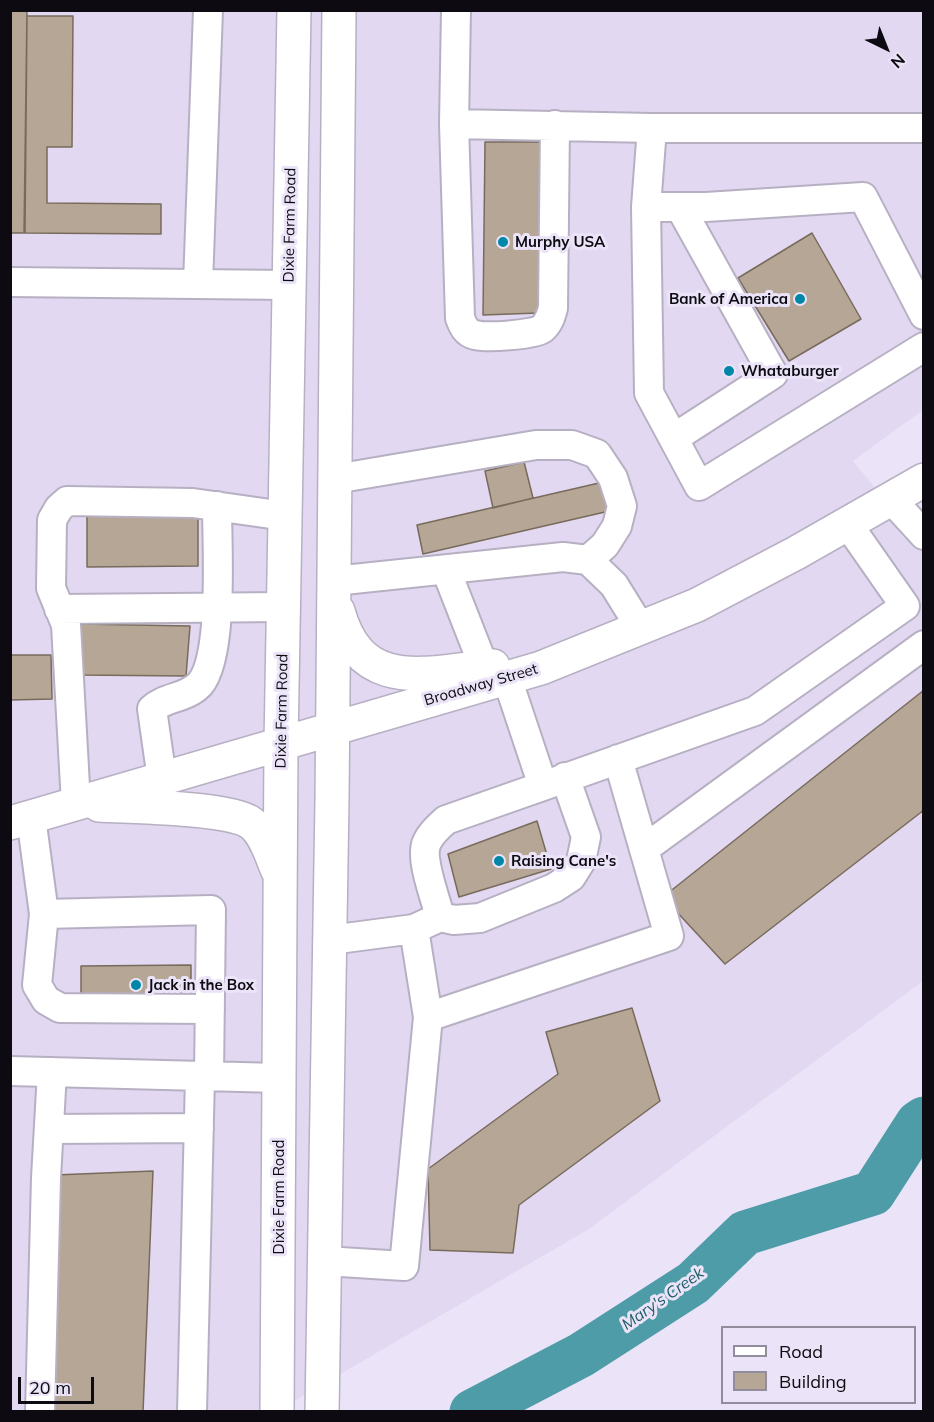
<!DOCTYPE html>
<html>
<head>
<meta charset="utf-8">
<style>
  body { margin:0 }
  #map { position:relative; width:934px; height:1422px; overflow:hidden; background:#ebe4f8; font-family:Mulish,sans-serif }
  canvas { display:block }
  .frame { position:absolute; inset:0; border:12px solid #0d0b11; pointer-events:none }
  .legend { position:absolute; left:721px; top:1326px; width:195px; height:78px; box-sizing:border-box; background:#ebe4f8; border:2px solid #928d9c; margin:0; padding:8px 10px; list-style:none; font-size:18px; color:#0d0b11 }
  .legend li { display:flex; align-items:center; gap:12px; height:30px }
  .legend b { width:30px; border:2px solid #928d9c }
  .north { position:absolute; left:856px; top:18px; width:60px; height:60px; -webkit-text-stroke:4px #ebe4f8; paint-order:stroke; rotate:137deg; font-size:16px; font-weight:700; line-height:24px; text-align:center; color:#0d0b11 }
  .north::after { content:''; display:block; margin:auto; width:21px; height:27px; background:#0d0b11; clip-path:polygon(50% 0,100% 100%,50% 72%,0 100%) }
  .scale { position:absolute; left:18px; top:1377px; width:76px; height:27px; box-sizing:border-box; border:3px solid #0d0b11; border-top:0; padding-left:8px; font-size:18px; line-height:21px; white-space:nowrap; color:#0d0b11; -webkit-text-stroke:4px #ebe4f8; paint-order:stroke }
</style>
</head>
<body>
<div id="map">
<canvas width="934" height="1422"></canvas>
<div class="frame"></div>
<ul class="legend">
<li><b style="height:8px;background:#fff"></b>Road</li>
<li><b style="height:16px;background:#b5a696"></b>Building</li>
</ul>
<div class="north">N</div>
<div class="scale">20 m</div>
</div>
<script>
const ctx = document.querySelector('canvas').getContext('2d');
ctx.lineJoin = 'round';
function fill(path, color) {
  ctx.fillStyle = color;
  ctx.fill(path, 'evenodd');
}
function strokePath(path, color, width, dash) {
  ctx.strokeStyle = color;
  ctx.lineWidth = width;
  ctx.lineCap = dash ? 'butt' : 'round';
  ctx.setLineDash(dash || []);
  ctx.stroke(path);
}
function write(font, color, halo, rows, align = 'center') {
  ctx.font = font + ' Mulish,sans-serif';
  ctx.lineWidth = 6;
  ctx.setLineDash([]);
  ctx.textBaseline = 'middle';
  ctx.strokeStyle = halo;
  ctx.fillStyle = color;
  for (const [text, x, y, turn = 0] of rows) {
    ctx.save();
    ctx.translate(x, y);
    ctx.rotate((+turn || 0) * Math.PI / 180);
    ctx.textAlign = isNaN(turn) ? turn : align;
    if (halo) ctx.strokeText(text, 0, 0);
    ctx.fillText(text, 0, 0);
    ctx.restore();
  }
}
const built = new Path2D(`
  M10 11H923V410L853 461 923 546V981L589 1229 277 1411H11Z`);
const river = new Path2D(`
  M472 1412 581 1355 693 1283 745 1233 873 1193 918 1123 924 1119`);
const building = new Path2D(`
  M10 10H27L24 233H10Z
  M27 16H73L72 147H47V203L161 204V234L25 233Z
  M485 142H544L538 313 483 315Z
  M812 233 861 319 789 361 738 278Z
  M524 462 533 498 493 508 485 471Z
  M612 480 618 509 423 554 417 525Z
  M87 512 198 516V566L87 567Z
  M80 624 190 626 186 676 79 675Z
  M10 655H51L52 699 10 700Z
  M924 690V810L725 964 663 897Z
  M537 821 551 869 459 897 448 854Z
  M191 965V1006L81 1004V966Z
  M632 1008 660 1101 519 1205 513 1253 430 1250 428 1169 558 1074 546 1032Z
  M153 1171 143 1412H47L55 1175Z`);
const minor = new Path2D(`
  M456 10 454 124 652 128
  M454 124 460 318C463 326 466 333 475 335 486 338 533 335 542 329 549 323 551 316 553 308L555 125
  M924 128H652L646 207 649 393 699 486 924 347
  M646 207H706L863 197 924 315
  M10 282 288 285
  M198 284 208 10
  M674 438 773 374 680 207
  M335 479 536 445H572L597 454 613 478 622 506 617 526 605 545 588 560
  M891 499 924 535
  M446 570 484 667
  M334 581 563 557 588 560 614 585 640 627
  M59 609 283 607
  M507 678 543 786 755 711 905 606 847 523
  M162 779 152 709C166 696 186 699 200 684 224 656 217 545 217 506
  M76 804 66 625 51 588 52 520 59 508 67 501 193 503 285 516
  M31 817 44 914 211 910 209 1076
  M644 849 924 645
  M44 914 37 985 46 1000 60 1008 210 1009
  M440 917 454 920 480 918 554 888 571 877 581 861 586 837 565 777
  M330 940 414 929 440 917C436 899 419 858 427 842 431 833 439 826 446 820L543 786
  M428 1017 669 936 618 759
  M10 1071 279 1078
  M50 1129 199 1128
  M325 1261 404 1266 428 1017 414 929
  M40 1412 46 1178 52 1072
  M192 1412 200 1076`);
const major = new Path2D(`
  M338 611C361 695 427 672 493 666
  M99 805C131 807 228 807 251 823 265 833 271 855 278 871
  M10 823 541 668 697 605 796 553 924 480
  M277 1412 281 744 294 10
  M322 1412 332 800 339 10`);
const markers = [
  [503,242,6,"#0087a8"],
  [800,299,6,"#0087a8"],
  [729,371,6,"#0087a8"],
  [499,861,6,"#0087a8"],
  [136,985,6,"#0087a8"]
];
const streetNames = [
  ["Dixie Farm Road",290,225,-89],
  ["Broadway Street",481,685,-16],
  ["Dixie Farm Road",282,711,-89],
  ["Dixie Farm Road",279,1197,-90]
];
const poiNames = [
  ["Murphy USA",515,242],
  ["Bank of America",788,299,"right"],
  ["Whataburger",741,371],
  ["Raising Cane's",511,861],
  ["Jack in the Box",148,985]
];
const waterNames = [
  ["Mary's Creek",663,1299,-35]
];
fill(built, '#e2d8f2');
strokePath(river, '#4e9ca8', 45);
fill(building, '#b5a696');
strokePath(building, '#786b5c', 1.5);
strokePath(minor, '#b7b0c3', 32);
strokePath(major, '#b7b0c3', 36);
strokePath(minor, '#fff', 28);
strokePath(major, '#fff', 33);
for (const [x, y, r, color] of markers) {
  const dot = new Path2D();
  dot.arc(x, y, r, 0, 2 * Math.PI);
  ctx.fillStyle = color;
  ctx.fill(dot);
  strokePath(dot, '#ebe4f8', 2);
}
write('15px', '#0d0b11', '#ebe4f8', streetNames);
write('bold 15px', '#0d0b11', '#ebe4f8', poiNames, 'left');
write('italic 16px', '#1b5c65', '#ebe4f8', waterNames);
</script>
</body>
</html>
